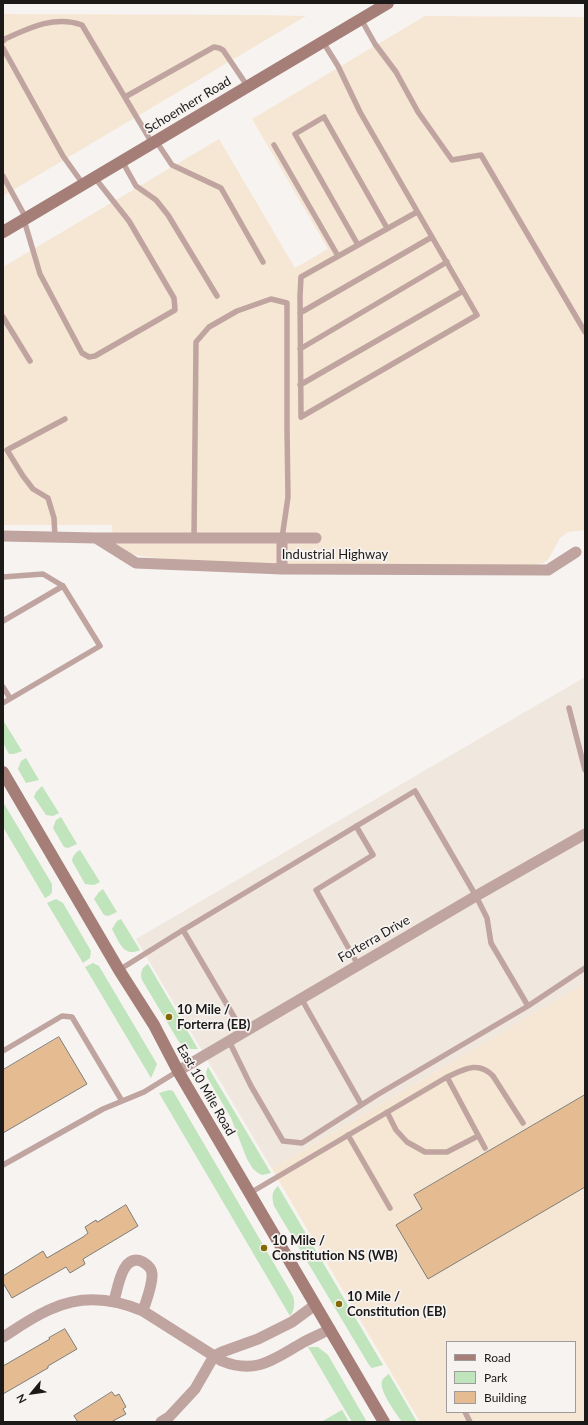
<!DOCTYPE html>
<html>
<head>
<meta charset="utf-8">
<style>
  body { margin:0 }
  #map { position:relative; width:588px; height:1425px; overflow:hidden; background:#f6f3f1; font-family:Lato,sans-serif }
  canvas { display:block }
  .frame { position:absolute; inset:0; border:4px solid #1b1a19; pointer-events:none }
  .legend { position:absolute; left:446px; top:1341px; width:130px; height:72px; box-sizing:border-box; background:#f6f3f1; border:1px solid #9e9c9b; margin:0; padding:5px 7px; list-style:none; font-size:12px; color:#1b1a19 }
  .legend li { display:flex; align-items:center; gap:8px; height:20px }
  .legend b { width:20px; border:1px solid #9e9c9b }
  .north { position:absolute; left:12px; top:1373px; width:40px; height:40px; -webkit-text-stroke:3px #f6f3f1; paint-order:stroke; rotate:241deg; font-size:11px; font-weight:700; line-height:16px; text-align:center; color:#1b1a19 }
  .north::after { content:''; display:block; margin:auto; width:14px; height:18px; background:#1b1a19; clip-path:polygon(50% 0,100% 100%,50% 72%,0 100%) }
</style>
</head>
<body>
<div id="map">
<canvas width="588" height="1425"></canvas>
<div class="frame"></div>
<ul class="legend">
<li><b style="height:5px;background:#a57e78"></b>Road</li>
<li><b style="height:11px;background:#c0e4bb"></b>Park</li>
<li><b style="height:11px;background:#e5bc91"></b>Building</li>
</ul>
<div class="north">N</div>
</div>
<script>
const ctx = document.querySelector('canvas').getContext('2d');
ctx.lineJoin = 'round';
function fill(path, color) {
  ctx.fillStyle = color;
  ctx.fill(path, 'evenodd');
}
function strokePath(path, color, width, dash) {
  ctx.strokeStyle = color;
  ctx.lineWidth = width;
  ctx.lineCap = dash ? 'butt' : 'round';
  ctx.setLineDash(dash || []);
  ctx.stroke(path);
}
function write(font, color, halo, rows, align = 'center') {
  ctx.font = font + ' Lato,sans-serif';
  ctx.lineWidth = 3.5;
  ctx.setLineDash([]);
  ctx.textBaseline = 'middle';
  ctx.strokeStyle = halo;
  ctx.fillStyle = color;
  for (const [text, x, y, turn = 0] of rows) {
    ctx.save();
    ctx.translate(x, y);
    ctx.rotate((+turn || 0) * Math.PI / 180);
    ctx.textAlign = isNaN(turn) ? turn : align;
    if (halo) ctx.strokeText(text, 0, 0);
    ctx.fillText(text, 0, 0);
    ctx.restore();
  }
}
const built = new Path2D(`
  M585 677V983L272 1169 136 939Z`);
const industrial = new Path2D(`
  M3 14 260 15 306 16 3 196Z
  M425 16 585 17V530L568 532 560 538 548 560 543 563 534 565 301 567 155 558 130 554 113 544 112 525H3V267L219 139 295 268 328 249 252 119Z
  M585 983V1422H420L272 1169ZM447 1342H575V1412H447Z`);
const green = new Path2D(`
  M3 720 22 751 14 754H9L3 743Z
  M26 758 39 780 26 783 18 769 21 761Z
  M42 786 59 813 53 816 46 815 34 797 36 792Z
  M3 802 52 884V892L50 895 45 898 3 827Z
  M61 817 77 844 68 848 64 847 53 828 56 820Z
  M80 850 100 882 94 885 85 884 72 861C73 855 75 853 80 850Z
  M103 889 117 912 108 916 104 915 94 899 99 892Z
  M56 899 63 903 91 951 90 958 83 963 47 903Z
  M121 919 140 950C123 958 119 941 112 929L117 921Z
  M93 963 99 966 157 1064 151 1078 85 967Z
  M148 964 198 1049H187L179 1042 142 980C140 973 141 968 148 964Z
  M208 1067 271 1173 262 1175 258 1173 253 1169 247 1159 231 1118 207 1077 206 1072Z
  M169 1090 173 1091 293 1296C295 1303 295 1309 290 1316L159 1093Z
  M278 1186 383 1365 372 1368 369 1365 274 1206C272 1198 271 1192 278 1186Z
  M308 1347H318L328 1355 367 1422H352Z
  M389 1374 417 1422H402C396 1413 379 1391 382 1381 383 1378 386 1376 389 1374Z
  M342 1410 349 1422H321Z`);
const building = new Path2D(`
  M59 1037 87 1084 3 1133V1070Z
  M585 1095V1187L428 1279 396 1225 422 1209 414 1195Z
  M126 1205 138 1226 83 1259 85 1264 70 1273 66 1267 12 1298 3 1283V1276L43 1251 47 1258 83 1237 88 1233 85 1227 96 1220 97 1222Z
  M65 1329 77 1349 48 1366V1368L3 1394V1366L50 1339 49 1338Z
  M112 1392 115 1396 119 1394 126 1407 123 1409 126 1414 111 1422H78L74 1416Z`);
const service = new Path2D(`
  M361 19 375 44 396 72 418 112 452 160 481 155 585 332
  M3 41 5 39C29 28 55 15 82 25L152 143
  M323 42 338 66 360 112 477 315 301 417 300 296 301 277 417 212
  M3 48 63 156 83 184
  M125 97 214 47 219 48 223 50 248 87
  M156 141 172 165 221 188 263 262
  M274 145 338 256
  M122 161 136 186 156 200 168 215 217 296
  M3 176 26 218
  M24 220 40 274 82 353 89 357 95 356 175 310 174 298 129 221 95 178
  M358 245 295 134 324 117 387 228
  M300 313 432 237
  M3 317 30 361
  M300 349 447 262
  M300 385 463 291
  M55 537 54 518 48 498 33 489 23 476 7 450 65 419
  M194 538 196 342 209 327 237 311 271 299 287 303V428L288 497 282 538
  M3 577 43 574 63 586
  M3 621 63 586 100 646 3 703
  M3 687 10 698
  M569 708 585 770
  M356 826 373 855 316 890 358 965
  M183 930 243 1032
  M119 970 183 930 415 791 476 896 487 918 491 943 528 1006
  M301 998 361 1104
  M229 1041 251 1086 283 1141 302 1143 377 1095 528 1006 585 968
  M3 1051 62 1016 72 1017 122 1101
  M447 1077 485 1148
  M387 1112 396 1130 407 1142 425 1152H447L478 1136
  M348 1135 390 1208
  M3 1165 103 1109 144 1092 178 1071
  M250 1193 447 1077C463 1070 478 1060 493 1076L523 1123
  M465 1412 470 1422`);
const minor = new Path2D(`
  M3 536 96 538H316
  M96 538 136 563 282 569 548 570 576 552
  M282 569V538
  M178 1071 476 896 585 834
  M114 1301C118 1288 122 1252 143 1262 148 1265 152 1269 152 1274 153 1284 146 1301 143 1311
  M3 1337C19 1327 34 1316 51 1309 81 1295 113 1298 143 1311L222 1361C256 1375 274 1359 302 1343 311 1338 321 1334 330 1329
  M161 1422 169 1417 195 1389 214 1356 222 1352 258 1339 292 1322 315 1305`);
const secondary = new Path2D(`
  M3 232 388 3
  M3 772 119 970 154 1025 178 1071 384 1422`);
const markers = [
  [169,1017,4,"#826a03"],
  [264,1248,4,"#826a03"],
  [339,1304,4,"#826a03"]
];
const streetNames = [
  ["Schoenherr Road",188,105,-31],
  ["Industrial Highway",335,555],
  ["Forterra Drive",374,939,-30],
  ["East 10 Mile Road",206,1090,60]
];
const poiNames = [
  ["10 Mile /",177,1010],
  ["Forterra (EB)",177,1025],
  ["10 Mile /",272,1241],
  ["Constitution NS (WB)",272,1256],
  ["10 Mile /",347,1297],
  ["Constitution (EB)",347,1312]
];
fill(built, '#f0e7df');
fill(industrial, '#f6e7d4');
fill(green, '#c0e4bb');
fill(building, '#e5bc91');
strokePath(building, '#7f7d7a', 1);
strokePath(service, '#c0a4a0', 5.5);
strokePath(minor, '#c0a4a0', 11);
strokePath(secondary, '#a57e78', 12);
for (const [x, y, r, color] of markers) {
  const dot = new Path2D();
  dot.arc(x, y, r, 0, 2 * Math.PI);
  ctx.fillStyle = color;
  ctx.fill(dot);
  strokePath(dot, '#f6f3f1', 1.5);
}
write('13px', '#1b1a19', '#f6f3f1', streetNames);
write('bold 13px', '#1b1a19', '#f6f3f1', poiNames, 'left');
</script>
</body>
</html>
